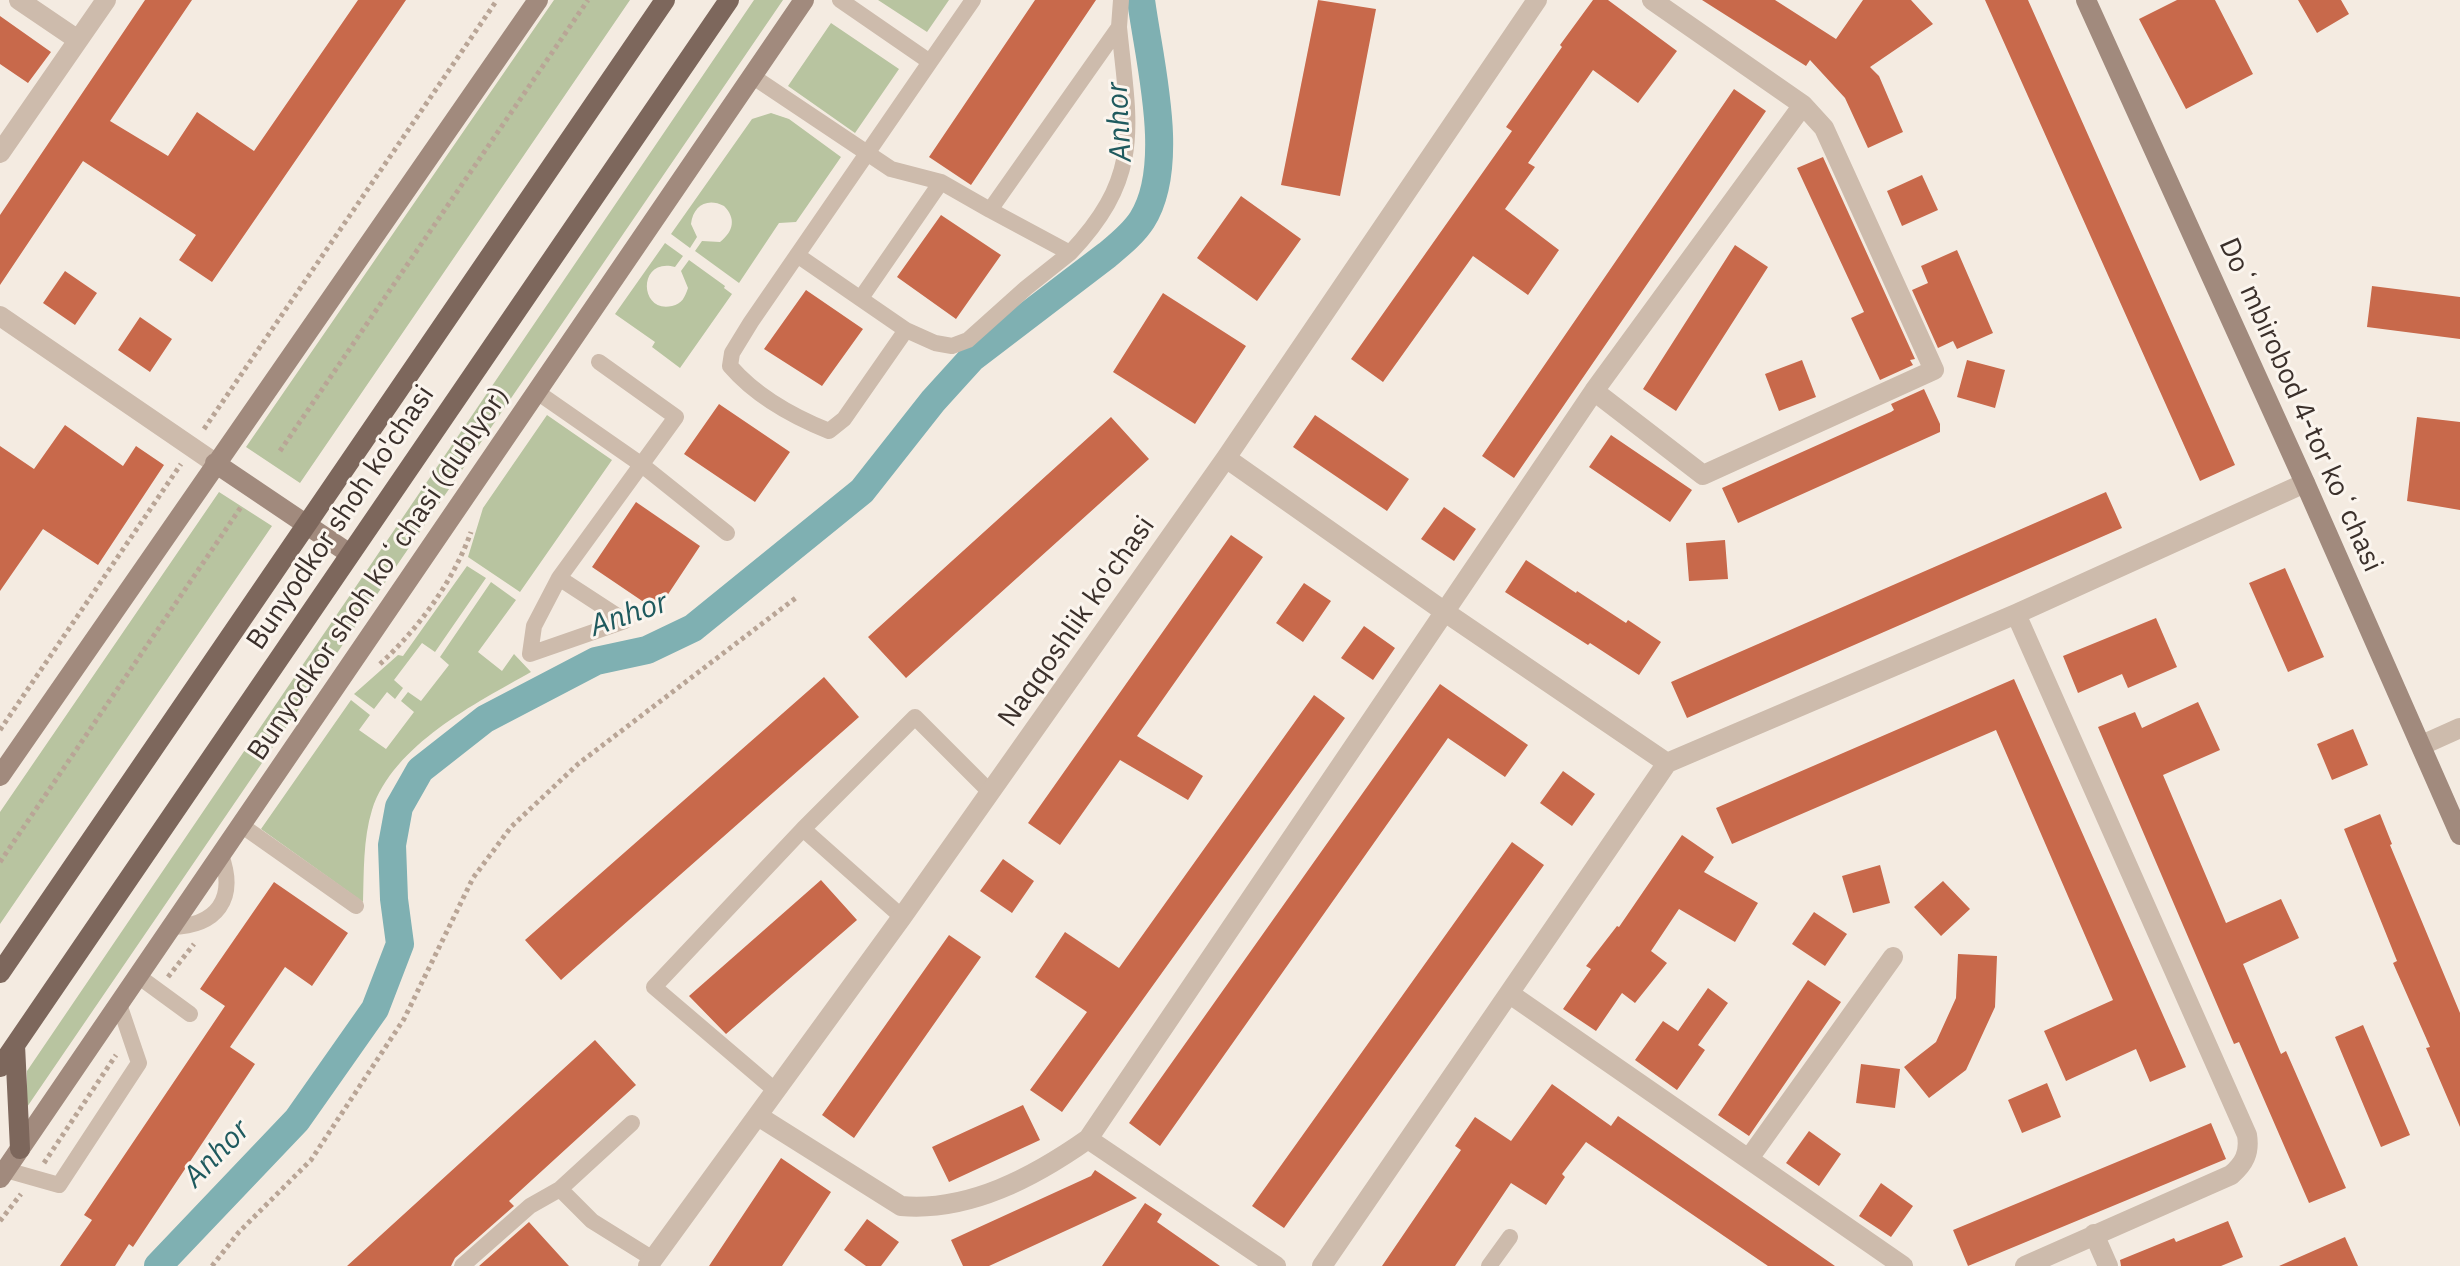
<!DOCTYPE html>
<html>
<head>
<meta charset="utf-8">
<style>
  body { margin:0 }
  canvas { display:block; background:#f4ebe1 }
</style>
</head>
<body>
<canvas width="2460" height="1266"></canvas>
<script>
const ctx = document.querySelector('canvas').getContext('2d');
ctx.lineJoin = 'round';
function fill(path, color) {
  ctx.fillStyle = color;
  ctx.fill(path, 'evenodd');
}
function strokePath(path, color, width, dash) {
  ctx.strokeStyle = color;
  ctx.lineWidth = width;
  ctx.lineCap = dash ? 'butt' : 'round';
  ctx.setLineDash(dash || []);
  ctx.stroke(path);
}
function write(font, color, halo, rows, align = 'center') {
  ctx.font = font + ' "IBM Plex Sans",sans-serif';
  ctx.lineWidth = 6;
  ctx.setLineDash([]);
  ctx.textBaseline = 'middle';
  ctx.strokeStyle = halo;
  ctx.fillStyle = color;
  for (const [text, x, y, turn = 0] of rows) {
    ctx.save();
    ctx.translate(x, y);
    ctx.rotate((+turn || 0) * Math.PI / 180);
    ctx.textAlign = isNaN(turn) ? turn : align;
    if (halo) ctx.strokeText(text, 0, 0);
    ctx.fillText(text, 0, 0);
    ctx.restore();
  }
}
const green = new Path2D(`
  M554 0H630L300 483 246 447Z
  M754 0H783L27 1107V1071Z
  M878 0H949L927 32Z
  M831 23 899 69 855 133 788 86Z
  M771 113 789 119 841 157 796 222 779 223 739 283 695 251 702 241 720 242C734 231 736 218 724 206 707 197 693 206 691 224L697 237 690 248 671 234 752 119Z
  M665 243 683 256 675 267C637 257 639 314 672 306 682 304 685 297 688 288L681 271 689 260 725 286 724 288 732 294 680 368 652 347 655 342 615 314Z
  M547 415 612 460 520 592 468 557 483 508Z
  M219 492 272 526 0 924V812Z
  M467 566 486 578 435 652 422 643 394 680 403 688 395 699 387 692 374 709 354 694 398 655 403 656Z
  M491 582 516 600 478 652 502 671 514 654 531 672C476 703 393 745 372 810 363 839 364 872 363 902L261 829 351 700 370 715 359 730 386 749 414 712 401 701 408 692 421 701 449 665 440 657Z`);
const canal = new Path2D(`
  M158 1266 297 1120 375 1009 400 944 394 899 392 845 399 807 420 770 485 719 596 661 647 650 693 628 862 491 933 401 972 358 1107 255C1119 245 1133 234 1142 220 1177 165 1149 61 1141 0`);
const building = new Path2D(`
  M145 0H192L110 121 168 156 197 112 254 151 358 0H406L212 282 179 260 196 235 83 161 0 285V215Z
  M1035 0H1096L971 185 929 157Z
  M1318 0 1376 9 1340 196 1281 185Z
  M1593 0H1608L1677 51 1638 103 1593 70 1528 163 1535 167 1505 209 1559 250 1528 295 1473 256 1383 382 1351 359 1512 131 1506 127 1562 47 1560 45Z
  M1702 0H1775L1836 39 1863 0H1911L1933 24 1870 67 1879 76 1903 132 1868 148 1845 98 1810 60 1806 66Z
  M1985 0H2028L2235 465 2200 481Z
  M2177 0H2215L2253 74 2186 109 2139 19Z
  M2298 0H2341L2349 14 2317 33Z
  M0 16 51 52 28 83 0 64Z
  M1734 89 1766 111 1514 478 1482 456Z
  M1823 157 1915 359 1910 360 1913 365 1880 380 1851 318 1864 312 1797 168Z
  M1922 175 1938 210 1902 226 1887 191Z
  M1241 196 1301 239 1257 301 1197 258Z
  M941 215 1001 255 956 319 897 277Z
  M1735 245 1768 267 1676 411 1643 389Z
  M1957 250 1993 333 1957 349 1953 341 1938 348 1912 290 1928 283 1921 266Z
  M65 271 97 293 75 325 43 303Z
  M2372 286 2460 297V339L2367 327Z
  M806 290 863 329 822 386 764 349Z
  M1163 293 1246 346 1195 424 1113 372Z
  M140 317 172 339 150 372 118 350Z
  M1802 360 1816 397 1779 411 1765 374Z
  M1967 360 2005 370 1995 408 1957 397Z
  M1924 389 1940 424V432L1738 523 1722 488 1891 412 1894 410 1891 404Z
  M719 404 790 452 755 502 684 454Z
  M1315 415 1409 479 1387 511 1293 447Z
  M1111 417 1149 459 906 678 868 637Z
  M2417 417 2460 422V510L2407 501Z
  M65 425 123 466 136 446 164 465 98 565 43 529 0 591V446L34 469Z
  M1611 435 1692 490 1670 522 1589 467Z
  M2106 492 2122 528 1687 718 1671 682Z
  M636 502 700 546 657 611 592 567Z
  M1444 507 1476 529 1454 561 1421 539Z
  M1231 535 1263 557 1137 736 1203 776 1188 800 1120 760 1060 845 1028 823Z
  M1725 540 1728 579 1689 581 1686 543Z
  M1526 560 1576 593 1577 591 1626 623 1628 620 1661 642 1639 675 1590 643 1588 645 1505 592Z
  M2285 568 2324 657 2288 672 2249 583Z
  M1304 583 1331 601 1303 642 1276 623Z
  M2156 618 2177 667 2128 688 2122 674 2078 693 2063 656Z
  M1364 626 1395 648 1373 680 1341 658Z
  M824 677 859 717 561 980 525 940Z
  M2014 679 2186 1067 2150 1082 2136 1049 2066 1081 2044 1031 2113 1000 1996 730 1732 844 1716 808Z
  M1440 684 1528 745 1505 777 1448 738 1160 1146 1129 1123Z
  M1314 695 1345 718 1062 1112 1030 1090 1087 1012 1035 977 1065 932 1119 968Z
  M2198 702 2220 750 2163 775 2226 923 2281 899 2299 938 2243 964 2281 1054 2286 1051 2346 1188 2309 1203 2239 1042 2234 1044 2098 727 2135 712 2142 728Z
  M2353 729 2368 765 2332 780 2317 744Z
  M1563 771 1595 794 1572 826 1540 803Z
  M2380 814 2392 844 2390 845 2460 1013V1127L2426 1048 2430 1047 2393 963 2397 961 2344 829Z
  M1682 835 1714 857 1704 872 1758 903 1735 942 1679 909 1651 951 1667 963 1635 1003 1622 993 1596 1031 1563 1009 1591 969 1586 966 1617 926 1619 927Z
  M1512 842 1544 865 1284 1228 1252 1206Z
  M1003 859 1034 881 1012 913 980 891Z
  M1880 865 1890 903 1853 913 1842 876Z
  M821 880 857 920 726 1034 689 996Z
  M1943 881 1970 909 1941 936 1914 907Z
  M274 882 348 933 312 986 285 967 230 1047 255 1064 133 1247 129 1244 115 1266H60L92 1220 84 1215 225 1006 200 989Z
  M1814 912 1847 934 1825 966 1792 944Z
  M949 935 981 957 854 1138 822 1115Z
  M1958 954 1997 956 1995 1007 1966 1070 1929 1098 1904 1067 1936 1042 1956 998Z
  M1808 980 1841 1002 1749 1136 1718 1115Z
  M1708 988 1728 1003 1698 1045 1705 1050 1677 1090 1635 1060 1663 1021 1678 1031Z
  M2363 1025 2410 1135 2381 1147 2335 1037Z
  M595 1040 636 1085 509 1201 514 1206 455 1258 451 1266H347Z
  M1861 1064 1900 1069 1895 1108 1856 1103Z
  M2047 1083 2061 1117 2022 1133 2008 1100Z
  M1552 1084 1611 1126 1618 1116 1835 1266H1768L1586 1142 1562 1174 1565 1177 1546 1205 1511 1183 1455 1266H1382L1461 1150 1455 1146 1475 1117 1511 1141Z
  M1023 1105 1040 1140 949 1182 932 1147Z
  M2211 1123 2226 1159 1968 1266 1953 1230Z
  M1809 1131 1841 1154 1819 1186 1786 1163Z
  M781 1158 831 1192 782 1266H709Z
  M1095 1170 1137 1198 989 1266H963L951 1240 1091 1176Z
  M1881 1183 1913 1206 1891 1237 1859 1216Z
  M1145 1203 1162 1214 1157 1222 1220 1266H1102Z
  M867 1219 899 1242 881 1266H866L844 1250Z
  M2228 1221 2243 1257 2221 1266H2121L2120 1260 2174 1238 2176 1242Z
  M529 1222 569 1266H479Z
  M2345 1237 2358 1266H2279Z`);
const path = new Path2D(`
  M204 429 497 0
  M280 451 588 0
  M380 664C418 629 453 582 471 532
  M0 730 181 464
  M0 862 241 507
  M168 977 194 944
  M44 1163 116 1055
  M0 1221 21 1194
  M212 1266 239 1232 311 1160 404 1019 473 878 511 827 578 764 797 597`);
const lane = new Path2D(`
  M840 0 930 62 973 0
  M752 76 891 169 941 182 990 210 1119 27 1121 0
  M990 210 1070 253C1144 175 1129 126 1119 27
  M797 255 906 330 935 343 952 346 968 340 1026 288 1070 253
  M861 298 941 182
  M906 330 844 419 829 431C794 417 755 395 730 366L732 353 751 322 930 62
  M537 392 642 465 727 533
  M559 578 676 417 599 362
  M559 578 625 621 530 654 534 626Z
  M241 825 356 906
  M803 829 915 717 991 793
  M171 927C217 926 237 899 221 855
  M138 976 190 1014
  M776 1091 654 987 803 829 902 917
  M6 1170 59 1185 139 1063 119 1004
  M560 1189 632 1123
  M462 1266 530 1206 560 1189 592 1221 653 1259
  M1489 1266 1510 1237`);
const street = new Path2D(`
  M19 0 78 40
  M0 153 106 0
  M0 316 215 463
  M1594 391 1703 475 1934 370 1824 128 1803 105 1652 0
  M1226 458 1445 612 1667 763
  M2016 614 2247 1135C2250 1153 2244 1164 2231 1175L2025 1266
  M2422 745 2460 728
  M1510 994 1903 1266
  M758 1116 901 1206C969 1212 1034 1177 1088 1139L1594 391 1803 105
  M1088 1139 1276 1266
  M1750 1157 1893 957
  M2094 1234 2108 1266
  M648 1266 902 917 1226 458 1537 0
  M1322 1266 1667 763 2016 614 2305 483`);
const secondary = new Path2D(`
  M2086 0 2305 483 2460 835
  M215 463 350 554
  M0 776 538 0
  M0 1178 804 0`);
const primary = new Path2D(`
  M0 973 665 0
  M15 1045 20 1149
  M0 1067 729 0`);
const streetNames = [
  ["Doʻmbirobod 4-tor koʻchasi",2300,405,66],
  ["Bunyodkor shoh ko'chasi",341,518,-56],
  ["Bunyodkor shoh koʻchasi (dublyor)",379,574,-56],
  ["Naqqoshlik ko'chasi",1077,622,-55]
];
const waterNames = [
  ["Anhor",1120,122,-93],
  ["Anhor",629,615,-19],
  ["Anhor",217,1154,-46]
];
fill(green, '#b8c4a0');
strokePath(canal, '#7fb0b2', 28);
fill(building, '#c8694b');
strokePath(path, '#b9a596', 5, [4, 4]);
strokePath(lane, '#cdbbac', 16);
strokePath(street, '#cdbbac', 20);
strokePath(secondary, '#a18a7d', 20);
strokePath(primary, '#7d675c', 20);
write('28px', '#3b302b', '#fbf5ee', streetNames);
write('italic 30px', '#1f5a5e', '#fbf5ee', waterNames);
</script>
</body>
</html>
